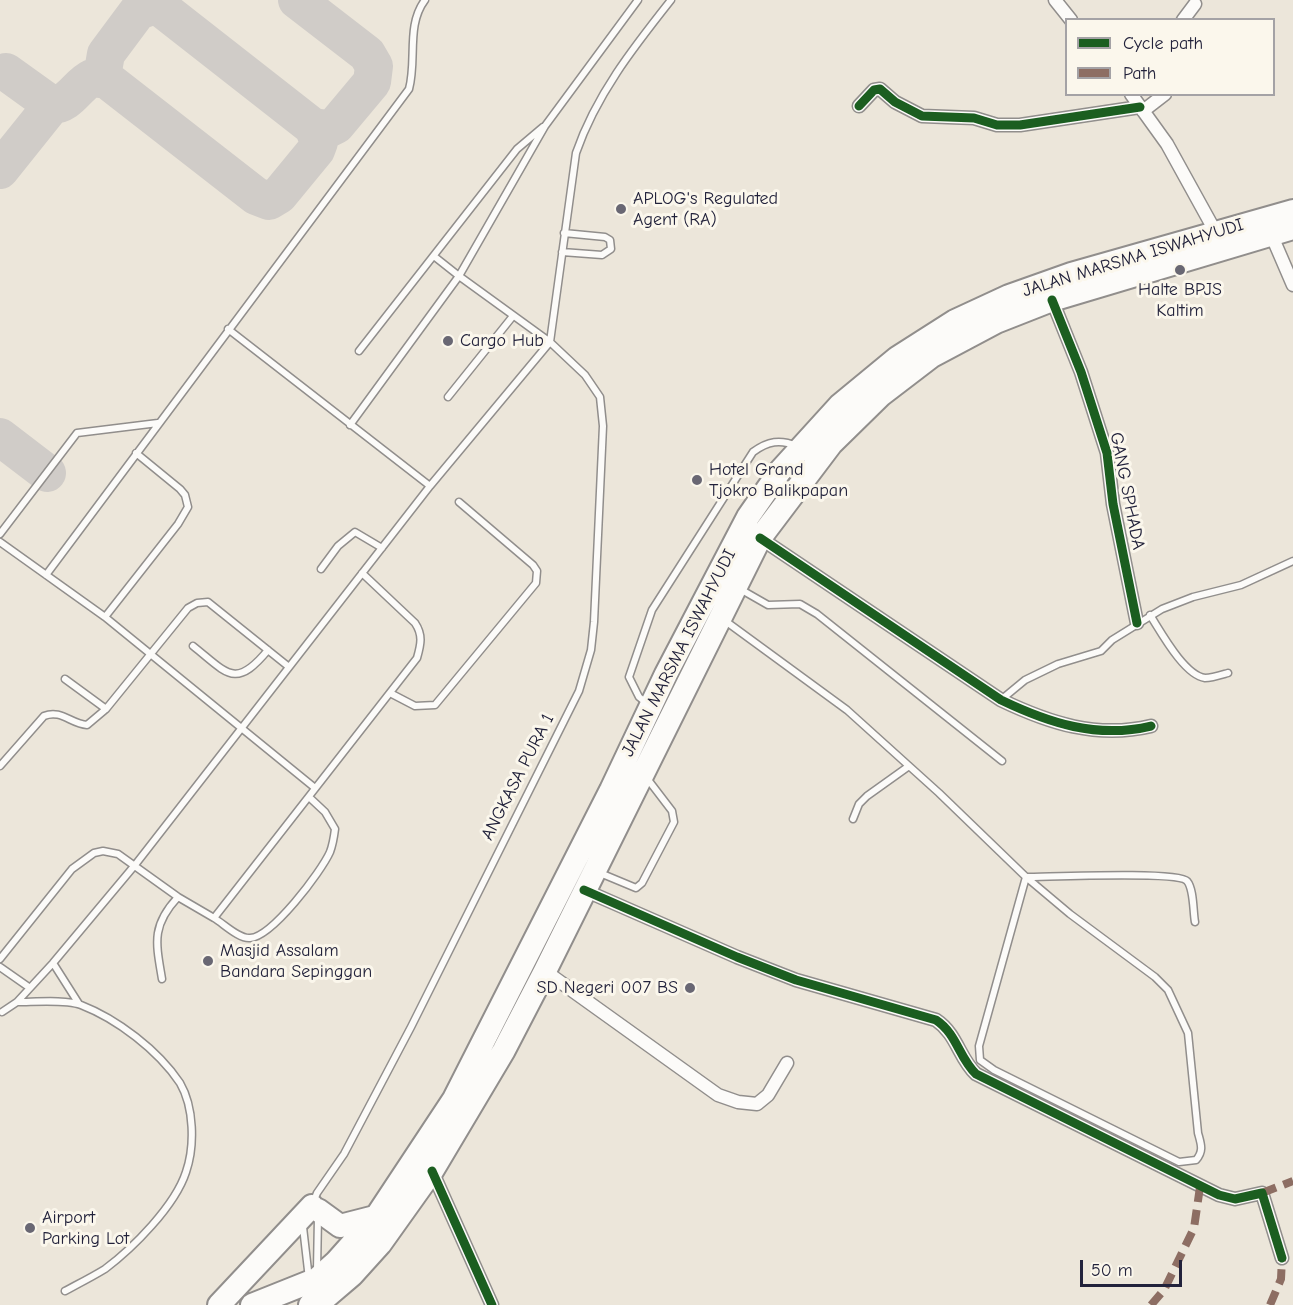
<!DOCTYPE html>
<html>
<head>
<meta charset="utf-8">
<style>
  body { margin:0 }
  #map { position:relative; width:1293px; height:1305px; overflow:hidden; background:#ece6da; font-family:"Comic Neue",sans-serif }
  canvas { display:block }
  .legend { position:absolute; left:1065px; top:18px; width:210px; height:78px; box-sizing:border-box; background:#fbf7ec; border:2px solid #a4a2a5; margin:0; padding:8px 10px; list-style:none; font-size:18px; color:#22223b }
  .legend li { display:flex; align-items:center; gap:12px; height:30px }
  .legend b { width:30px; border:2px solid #a4a2a5 }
  .scale { position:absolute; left:1080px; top:1260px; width:102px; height:27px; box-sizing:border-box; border:3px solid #22223b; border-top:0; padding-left:8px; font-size:18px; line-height:21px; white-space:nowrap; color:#22223b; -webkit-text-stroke:4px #fbf7ec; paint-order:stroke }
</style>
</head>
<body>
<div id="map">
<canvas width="1293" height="1305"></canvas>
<ul class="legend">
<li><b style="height:8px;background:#1b5e20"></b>Cycle path</li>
<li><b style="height:8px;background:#8d6e63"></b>Path</li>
</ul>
<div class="scale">50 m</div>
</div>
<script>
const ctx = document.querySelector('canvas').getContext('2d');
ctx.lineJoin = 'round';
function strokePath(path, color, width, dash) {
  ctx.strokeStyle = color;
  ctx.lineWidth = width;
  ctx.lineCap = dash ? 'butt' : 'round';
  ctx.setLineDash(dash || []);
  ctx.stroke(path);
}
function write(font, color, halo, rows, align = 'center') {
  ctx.font = font + ' "Comic Neue",sans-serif';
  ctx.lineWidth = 6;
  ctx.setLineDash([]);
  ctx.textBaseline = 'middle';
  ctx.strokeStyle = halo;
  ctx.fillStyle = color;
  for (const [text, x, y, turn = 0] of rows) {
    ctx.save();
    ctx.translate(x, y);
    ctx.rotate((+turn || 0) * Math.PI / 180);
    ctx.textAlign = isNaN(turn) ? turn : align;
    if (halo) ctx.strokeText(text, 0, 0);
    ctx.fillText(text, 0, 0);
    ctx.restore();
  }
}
const taxiway = new Path2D(`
  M156 0 161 8 313 127 328 129 336 125 372 82 374 66 367 54 297 0
  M161 8 152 6 138 11 106 54 103 71 107 80 256 196 269 201 279 195 316 150 319 142 313 127
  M6 72 52 105C70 105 77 85 92 78L107 80
  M0 170 52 105
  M0 437 47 473`);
const lane = new Path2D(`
  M562 252 602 255 611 249 610 240 605 237 564 233
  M228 329 430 486
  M359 351 517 149 543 127
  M448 397 513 316
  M350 425 459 276 435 257
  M0 534 77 433 158 423
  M0 542 105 617 315 788
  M321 569 338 546 355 532 382 548
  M46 575 409 89C417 60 406 25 425 0
  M740 589 768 605 800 604 817 614 1002 761
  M1150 615C1161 632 1184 675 1205 678 1212 678 1221 675 1228 673
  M105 617 178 524 188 507 185 495 180 489 136 453
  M724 620 847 710 939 793 1026 877 1070 914 1155 977 1168 990 1188 1033 1198 1133C1201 1144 1204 1151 1196 1160L1179 1162 994 1070 980 1060 979 1046 1026 877
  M193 646C227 673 235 690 268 650
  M65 679 106 709 188 608 197 603 208 602 289 667
  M390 693 415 706 435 705 536 583 537 571 533 565 459 502
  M1002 699 1025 680 1058 664 1101 651 1112 640 1162 609 1193 597 1241 585 1293 561
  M648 704 639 697 629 677 652 610 753 452C768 441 780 439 797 446
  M0 766 44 716C61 709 71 724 87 725L106 709
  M853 819 859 804 867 796 909 766
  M600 873 636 888 642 883 674 822 672 811 646 777
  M1026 877C1048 877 1178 871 1187 881 1194 889 1193 912 1195 922
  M214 918C224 924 239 939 250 938 272 937 321 872 330 852 333 844 334 837 335 829L325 812 309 797
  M0 959 72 869 94 853 103 851 118 854 178 897 214 918 417 658C421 644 423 635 415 623L362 573
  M53 963 79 1004
  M0 967 30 988
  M162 979C156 943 151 926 178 897
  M17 1002C34 1002 66 999 81 1005 117 1019 158 1050 180 1083 194 1107 195 1146 186 1172 175 1206 133 1248 105 1269 92 1277 78 1284 65 1291
  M2 1012 17 1002 53 963 135 865 430 486 550 342 576 153C596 95 633 48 671 0
  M313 1203 317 1193 344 1154 411 1027 579 691 591 650 594 622 603 426 600 397 585 375 550 342 459 276 545 126 638 0
  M303 1227 309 1279
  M317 1270 318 1217`);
const street = new Path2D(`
  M1055 0 1071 20
  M1183 20 1195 4
  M1131 94 1167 144 1215 231
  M859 106 874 90 880 89 895 102 922 116 974 118 997 125H1020L1140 107
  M1143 111 1165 94
  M1271 234 1293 285
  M1052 300 1081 372 1107 453 1113 504 1137 623
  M760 538 1001 700C1049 723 1097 739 1151 726
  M584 890 737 957 796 980 936 1020C957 1034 959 1058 976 1074L1219 1195 1235 1199 1262 1193 1282 1258
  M545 971 718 1095 738 1102 757 1104 768 1095 787 1063
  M432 1171 492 1305`);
const highway = new Path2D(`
  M318 1210 340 1226 375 1217
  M219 1305 312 1206
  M252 1305 317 1279 336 1262 376 1217 454 1099 611 790 666 674 748 517 780 471 840 405 897 358 955 321 1009 296 1071 274 1293 211
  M310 1305 325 1298 352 1275 380 1244 432 1171 504 1050 545 971 760 538 831 444 881 395 932 356 996 322 1052 300 1293 228`);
const quiet = new Path2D(`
  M1262 1193 1293 1181
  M1151 1305 1164 1290 1194 1228 1200 1187
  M1270 1305 1281 1279 1282 1258`);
const cycleway = new Path2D(`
  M859 106 874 90 880 89 895 102 922 116 974 118 997 125H1020L1140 107
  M1052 300 1081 372 1107 453 1113 504 1137 623
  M760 538 1001 700C1049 723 1097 739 1151 726
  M584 890 737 957 796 980 936 1020C957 1034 959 1058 976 1074L1219 1195 1235 1199 1262 1193 1282 1258
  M432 1171 492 1305`);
const markers = [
  [621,209,6,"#696773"],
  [1180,270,6,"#696773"],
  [448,341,6,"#696773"],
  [697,480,6,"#696773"],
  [208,961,6,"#696773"],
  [690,988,6,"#696773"],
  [30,1228,6,"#696773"]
];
const poiNames = [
  ["APLOG's Regulated",633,199],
  ["Agent (RA)",633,220],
  ["Halte BPJS",1180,290,"center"],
  ["Kaltim",1180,311,"center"],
  ["Cargo Hub",460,341],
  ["Hotel Grand",709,470],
  ["Tjokro Balikpapan",709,491],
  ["Masjid Assalam",220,951],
  ["Bandara Sepinggan",220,972],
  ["SD Negeri 007 BS",678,988,"right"],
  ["Airport",42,1218],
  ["Parking Lot",42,1239]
];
const streetNames = [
  ["JALAN MARSMA ISWAHYUDI",1133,258,-17],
  ["GANG SPHADA",1127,491,79],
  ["JALAN MARSMA ISWAHYUDI",679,653,-63],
  ["ANGKASA PURA 1",518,777,-63]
];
strokePath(taxiway, '#d0ccc8', 38);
strokePath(lane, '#918e8c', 9);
strokePath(street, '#918e8c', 15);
strokePath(highway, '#918e8c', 26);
strokePath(lane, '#fcfbf9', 6);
strokePath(street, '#fcfbf9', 12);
strokePath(highway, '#fcfbf9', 22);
strokePath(quiet, '#8d6e63', 8, [15, 8]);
strokePath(cycleway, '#1b5e20', 9);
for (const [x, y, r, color] of markers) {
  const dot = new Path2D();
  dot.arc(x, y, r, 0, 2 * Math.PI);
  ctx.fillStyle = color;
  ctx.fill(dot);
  strokePath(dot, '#fbf7ec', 2);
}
write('18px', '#22223b', '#fbf7ec', poiNames, 'left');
write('18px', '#22223b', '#fbf7ec', streetNames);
</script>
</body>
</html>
